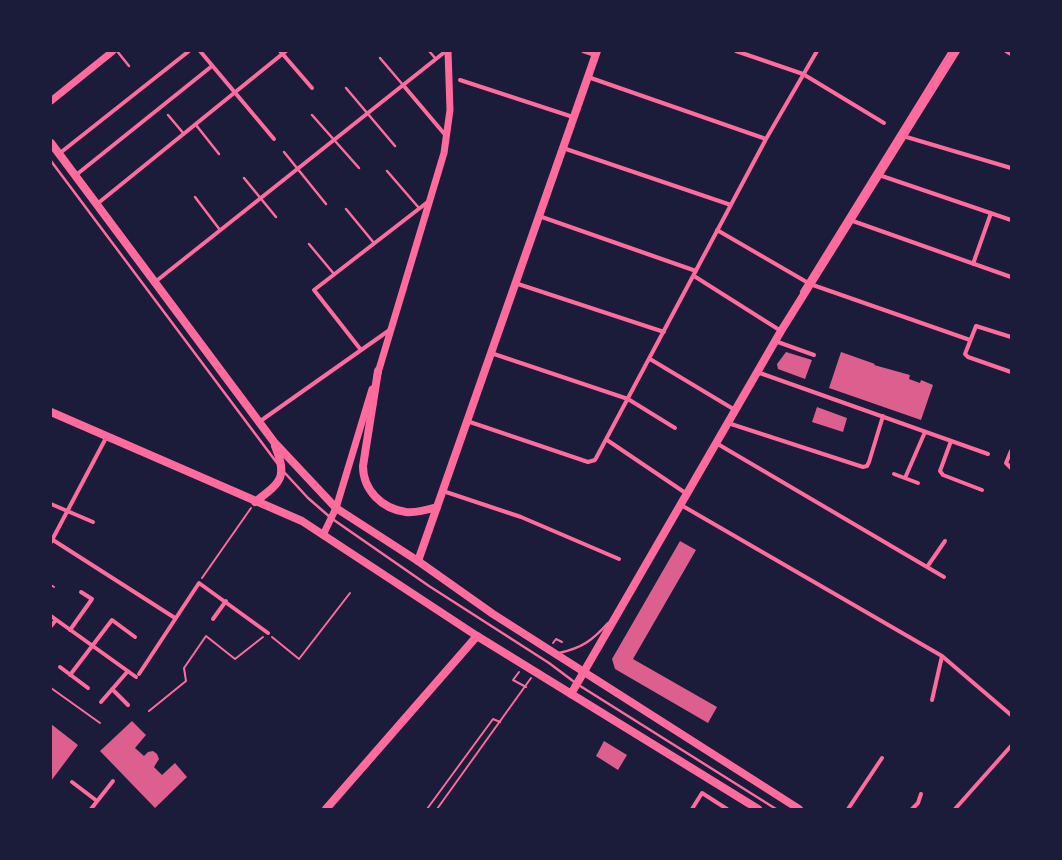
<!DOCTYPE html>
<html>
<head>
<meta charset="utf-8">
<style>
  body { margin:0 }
  #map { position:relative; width:1062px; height:860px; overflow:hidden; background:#1b1b3a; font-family:Arial,sans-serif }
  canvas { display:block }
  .frame { position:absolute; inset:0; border:52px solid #1b1b3a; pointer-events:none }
</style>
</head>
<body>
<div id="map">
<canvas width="1062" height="860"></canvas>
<div class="frame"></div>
</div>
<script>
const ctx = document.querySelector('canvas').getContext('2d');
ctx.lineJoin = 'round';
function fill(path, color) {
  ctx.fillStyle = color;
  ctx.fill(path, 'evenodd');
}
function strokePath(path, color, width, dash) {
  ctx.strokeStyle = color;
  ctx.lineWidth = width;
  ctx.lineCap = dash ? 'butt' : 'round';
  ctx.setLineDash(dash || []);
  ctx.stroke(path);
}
const building = new Path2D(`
  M786 352 812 360 805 379 778 369 777 364Z
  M841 352 875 364 874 365 910 375 909 379 920 383 921 380 933 385 921 420 829 388Z
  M817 407 847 418 843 432 812 422Z
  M680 541 696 550 633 659 717 707 708 723 615 669 612 659Z
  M132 721 146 735 135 748 144 756 148 752 153 751 157 754 159 759 154 767 162 775 175 763 187 777 155 808 100 751Z
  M51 724 78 745 51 781Z
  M604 741 627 755 618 770 596 756Z`);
const path = new Path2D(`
  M202 578 251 508
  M51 585 54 587
  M272 637 299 659 350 593
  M553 643 556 639 562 642
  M519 672 513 680 526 687
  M51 688 100 723
  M149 711 186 681 184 668 206 636 235 659 263 637
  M427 809 493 719 500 722
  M437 809 531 678`);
const service = new Path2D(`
  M117 51 129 66
  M429 51 436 59
  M380 58 403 85
  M346 88 395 146
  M168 115 184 134
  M312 115 359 168
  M196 125 219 154
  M284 152 326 204
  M51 161 277 463
  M387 171 419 208
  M244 178 276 217
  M195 197 220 230
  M346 209 374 243
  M309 244 334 274
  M801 292 950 51
  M284 472 308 498 331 518 429 586 549 663 577 684 776 809
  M559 653C582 648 593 640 608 623`);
const minor = new Path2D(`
  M200 51 274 139
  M280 51 312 88
  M583 51 595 55
  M736 51 803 74 884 123
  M1006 51 1011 54
  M588 77 766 139
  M460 80 573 117
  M403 85 447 137
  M903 136 1011 168
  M563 148 731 205
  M60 153 189 51
  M76 175 212 66
  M879 175 1011 220
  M97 204 286 51
  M539 216 696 271
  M850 220 1011 277
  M717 230 810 284 970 340
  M973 264 991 213
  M694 276 781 331
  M155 282 446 51
  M515 283 664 332
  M1011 337 976 326 965 354 968 357 1011 372
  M775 341 814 355
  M361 350 314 290 429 201
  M491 353 628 399 675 428
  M650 359 735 410
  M757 372 988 454
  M467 421 588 462 595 460 766 139 817 51
  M259 422 391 329
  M728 423 863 467 867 466 869 462 883 416
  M607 440 687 494
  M951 441 940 471 943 475 982 490
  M716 443 944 577
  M1011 451 1006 463 1011 468
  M894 474 918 483
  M905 478 925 432
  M443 491 521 517 619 559
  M51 504 93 522
  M681 505 942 656 1011 715
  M53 540 175 618
  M51 542 107 436
  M927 567 945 541
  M51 616 136 677
  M213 619 226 601
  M51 626 56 620
  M70 630 92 599 81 592
  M60 667 88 688
  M139 674 199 583 268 633
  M70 675 112 620 135 637
  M112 689 128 705
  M932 700 942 656
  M101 702 128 671
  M72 782 97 801
  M91 809 113 781
  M692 809 702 793 727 809
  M848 809 882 758
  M912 809 918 803 921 794
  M955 809 1011 746`);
const tertiary = new Path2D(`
  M51 101 113 51
  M377 376 444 153 450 110 448 51
  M323 535 336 508 372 389`);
const secondary = new Path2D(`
  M378 371 363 466C363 490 382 509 406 512 416 513 427 510 437 507
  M418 561 597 51
  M571 694 781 331 956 51
  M326 809 477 636`);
const primary = new Path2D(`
  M51 143 274 442 336 508 418 561 493 614 799 809
  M51 412 302 521 477 636 758 809
  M255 502C281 482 288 478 275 446`);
fill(building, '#dd5f8e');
strokePath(path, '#ff6b9d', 2);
strokePath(service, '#ff6b9d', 2.5);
strokePath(minor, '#ff6b9d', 4);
strokePath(tertiary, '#ff6b9d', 7);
strokePath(secondary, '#ff6b9d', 8);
strokePath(primary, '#ff6b9d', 8);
</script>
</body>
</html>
